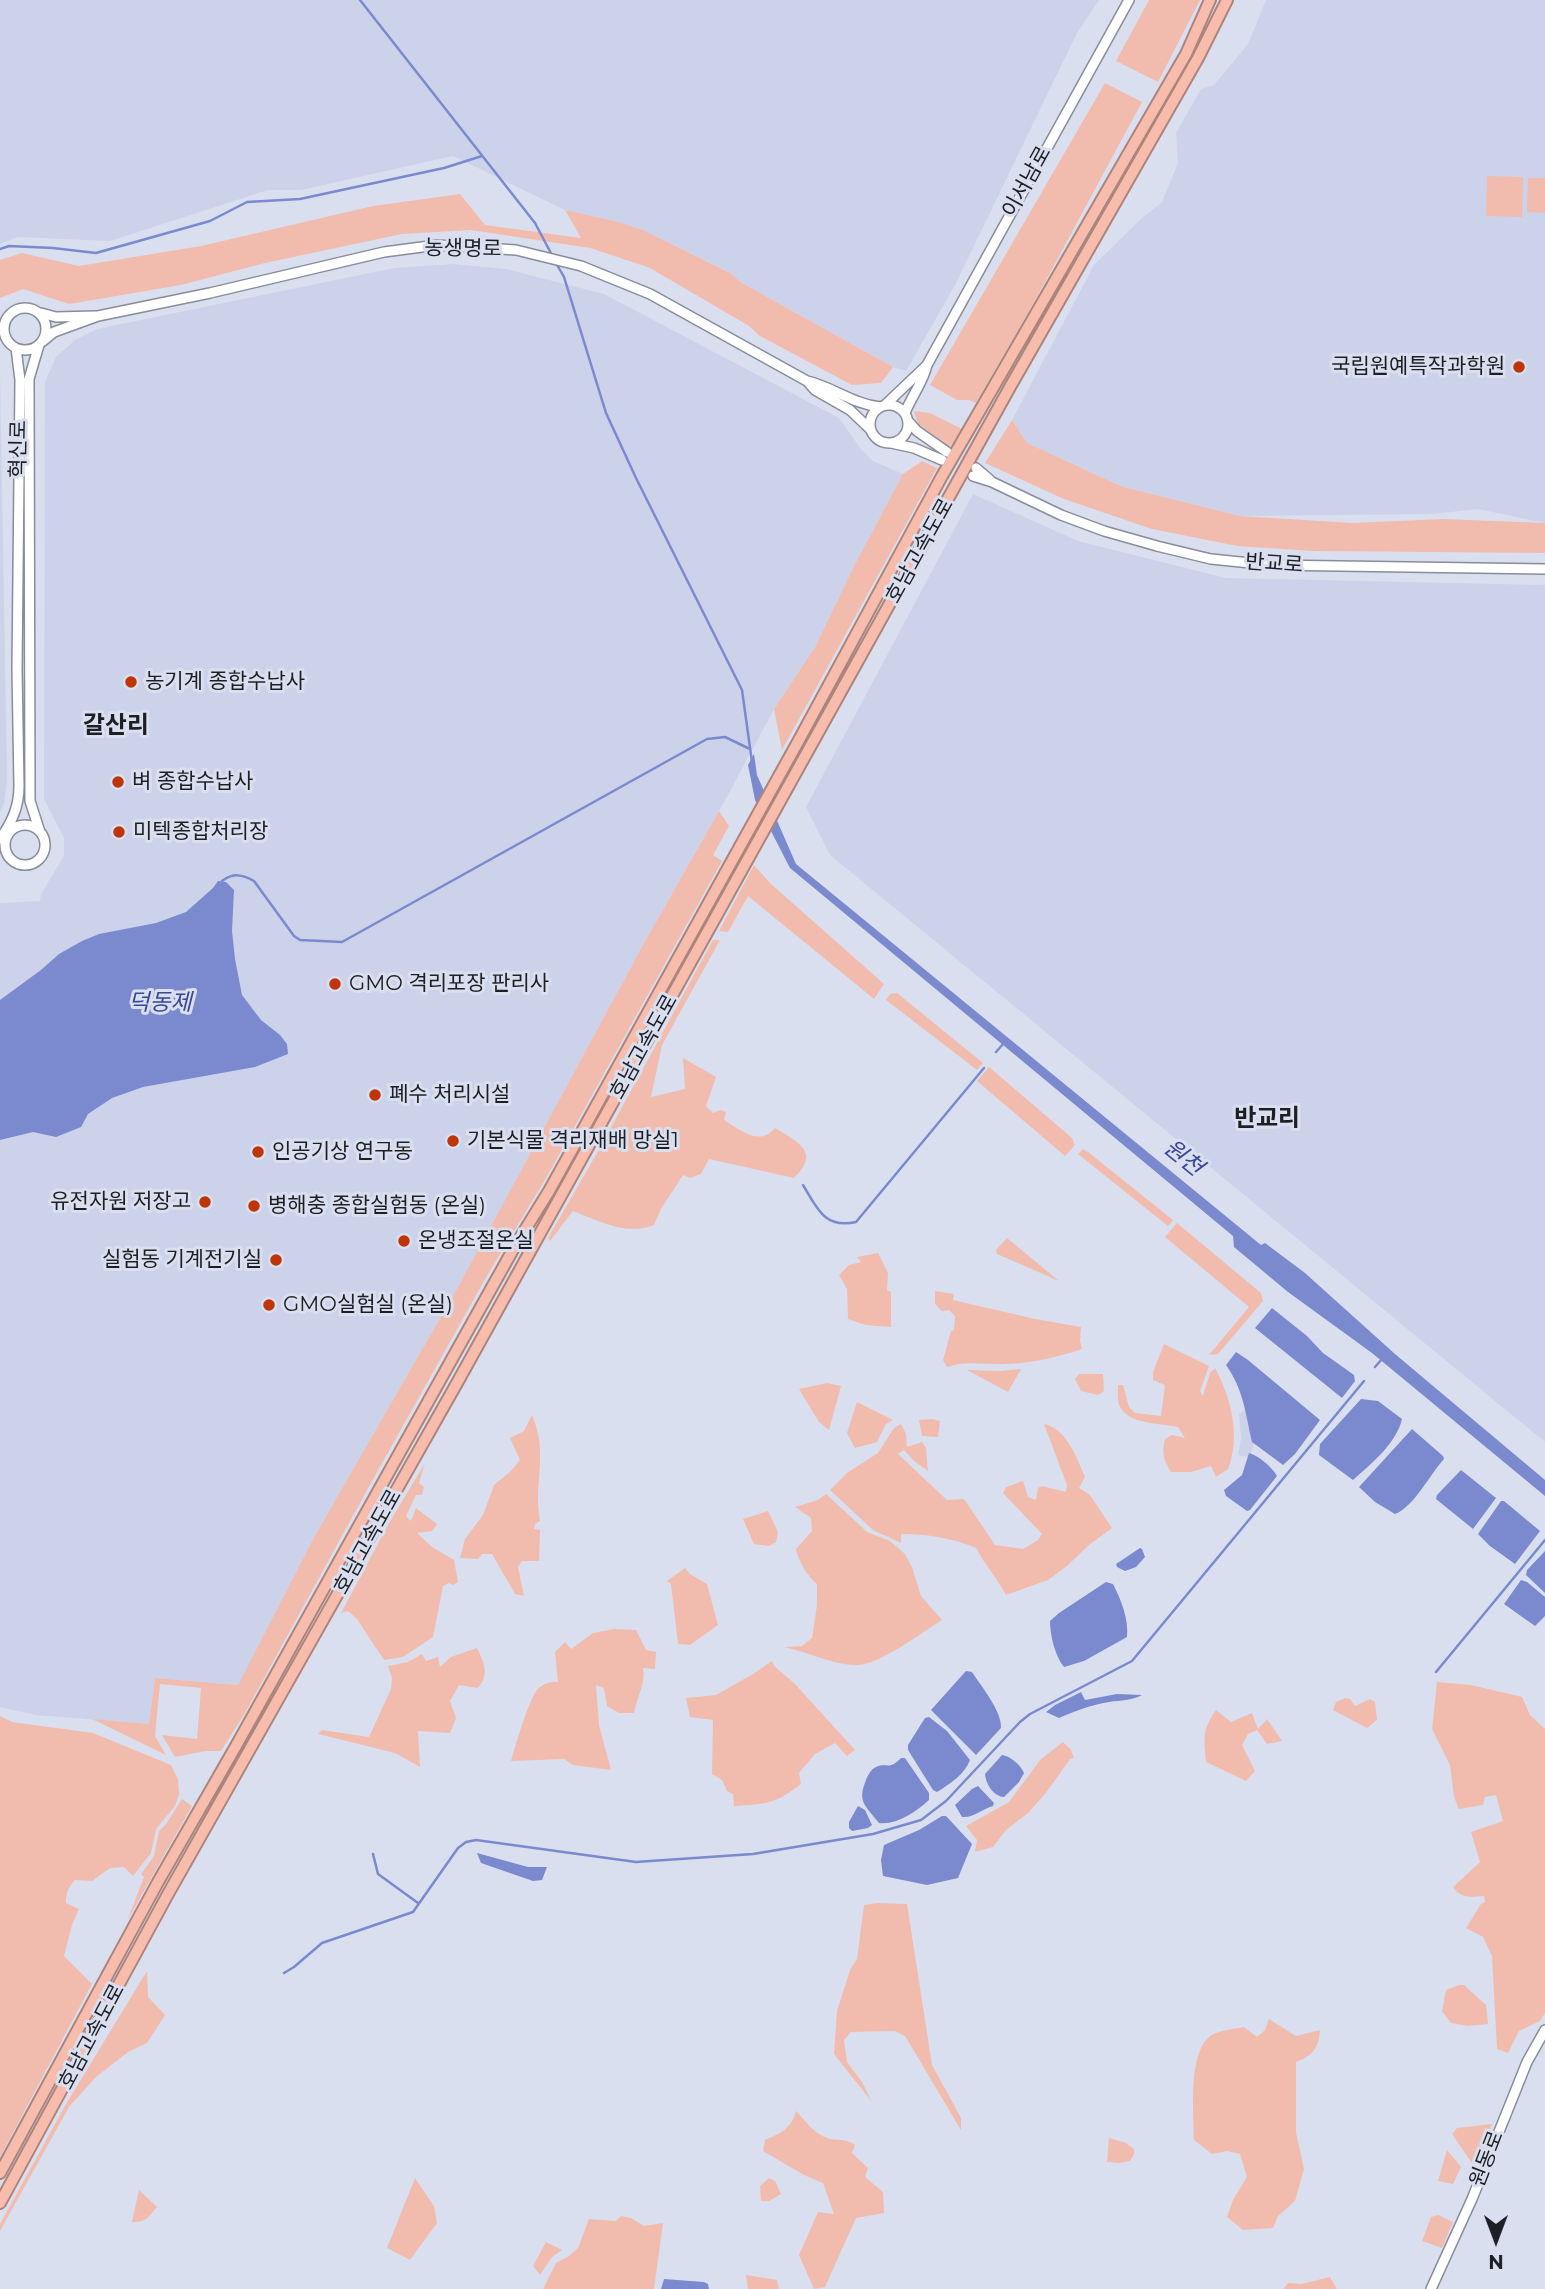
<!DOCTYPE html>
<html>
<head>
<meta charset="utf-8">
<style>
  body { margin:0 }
  #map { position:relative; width:1545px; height:2289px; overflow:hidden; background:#dadfef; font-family:Montserrat,sans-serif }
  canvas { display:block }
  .north { position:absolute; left:1461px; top:2205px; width:70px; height:70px; -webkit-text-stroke:5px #dadfef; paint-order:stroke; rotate:180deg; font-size:19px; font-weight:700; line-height:28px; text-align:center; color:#1e1f25 }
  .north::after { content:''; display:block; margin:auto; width:24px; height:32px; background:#1e1f25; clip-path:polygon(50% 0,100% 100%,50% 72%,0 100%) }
</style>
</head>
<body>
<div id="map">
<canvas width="1545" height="2289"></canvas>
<div class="north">N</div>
</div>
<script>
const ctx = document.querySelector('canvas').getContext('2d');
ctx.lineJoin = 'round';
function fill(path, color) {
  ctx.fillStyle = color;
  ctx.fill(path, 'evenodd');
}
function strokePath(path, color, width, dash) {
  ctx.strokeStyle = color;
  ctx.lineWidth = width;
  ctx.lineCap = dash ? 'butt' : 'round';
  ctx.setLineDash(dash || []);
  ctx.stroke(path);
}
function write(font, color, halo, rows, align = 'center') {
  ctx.font = font + ' Montserrat,"Noto Sans KR",sans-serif';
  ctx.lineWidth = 6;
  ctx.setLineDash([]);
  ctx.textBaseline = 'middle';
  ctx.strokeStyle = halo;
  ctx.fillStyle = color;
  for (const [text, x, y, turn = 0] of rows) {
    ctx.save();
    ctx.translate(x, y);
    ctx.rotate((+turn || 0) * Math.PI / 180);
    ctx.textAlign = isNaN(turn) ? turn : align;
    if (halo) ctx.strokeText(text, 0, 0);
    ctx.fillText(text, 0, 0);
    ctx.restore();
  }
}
const built = new Path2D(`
  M0 0H1099L1077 33 955 285 906 371 893 367 742 283 730 273 643 230 615 221 565 210 453 156 301 190H268L110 241 18 237 0 244Z
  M1266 0H1545V523L1478 509 1433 514 1240 516 1123 487 1027 443 1012 420 1094 265 1141 219 1162 202 1178 163 1176 133 1201 89 1214 85 1248 44Z
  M454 264 506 269 604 294 839 418 860 448 873 461 903 474 855 564 815 647 774 709 728 795 644 943 459 1285 313 1539 238 1685 155 1678 149 1724 35 1715 0 1707V903L40 901 41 894 64 856V838L44 799 45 382 56 357 75 340 97 329 394 268Z
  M0 369 7 780 4 804 0 813Z
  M973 494 1078 541 1226 578 1545 585V1442L830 855 806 807Z
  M1246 1409 1248 1425 1254 1443 1251 1453 1247 1457 1238 1455 1241 1439 1239 1414Z`);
const green = new Path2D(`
  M1149 0H1200L1158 82 1116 61Z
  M1105 83 1142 102 1037 297 976 403 969 400H957L930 385Z
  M1487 176 1523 177 1522 217 1486 216Z
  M1528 178H1545V213L1527 212Z
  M460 194 485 225 581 238 565 210 615 221 643 230 730 273 742 283 893 367 881 383 852 385 760 336 749 326 650 268 590 248 471 230 402 234 265 263 181 285 69 304 23 289 0 298V260L22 253 79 266 201 246 373 206Z
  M914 411 930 413 962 429 950 447 918 424Z
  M1012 420 1027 443 1123 487 1240 516 1352 523 1443 519 1545 523V553L1314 551 1237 546 1152 529 1064 499 985 463Z
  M922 461 937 468 782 750 774 709 815 647 855 564 903 474Z
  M719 811 729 826 713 855 722 861 545 1180 488 1274 371 1483 245 1713 221 1751H206L175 1757 162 1735 197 1739 201 1688 160 1684 155 1736 166 1755 92 1719 149 1724 155 1678 238 1685 313 1539 459 1285 644 943Z
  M754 865 770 883 884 984 874 999 748 896 728 932 719 931Z
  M713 940H720L662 1045 651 1097 685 1089 683 1058 716 1077 706 1106 713 1113 720 1110 726 1112 724 1120C741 1130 759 1147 775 1128 798 1142 821 1152 794 1178L709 1159 701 1174 690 1178 683 1175 661 1209 654 1225C626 1236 599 1221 573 1211L550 1241 548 1238 597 1153Z
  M897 993 983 1063 977 1070 886 1000 890 994Z
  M989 1067 1072 1138 1075 1145 1065 1156 977 1081Z
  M1083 1149 1088 1152 1173 1220 1168 1226 1078 1154Z
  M1177 1223 1261 1293 1263 1301 1218 1354 1209 1355 1249 1307 1165 1237Z
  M1007 1238 1059 1281 997 1254 996 1250Z
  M878 1253 888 1273 887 1290 891 1292V1327L865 1325 848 1319 847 1289 839 1275 849 1265 861 1262 857 1257Z
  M935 1291 954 1294 953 1300 1035 1319 1081 1327 1080 1341 1082 1349C1058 1357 1033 1363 1007 1364 987 1365 966 1360 947 1367L943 1360 951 1331 954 1330 955 1316 949 1310 942 1311 935 1304Z
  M1164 1344 1209 1366 1200 1391 1203 1396 1210 1373 1215 1368C1231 1397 1241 1437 1228 1469L1216 1477 1211 1466 1191 1472H1171C1164 1460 1161 1453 1165 1439L1172 1435 1185 1438 1178 1427C1161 1423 1130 1425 1120 1407 1117 1401 1118 1392 1118 1385H1123L1129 1407 1135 1413 1161 1416 1165 1385 1153 1380V1372Z
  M1021 1369 1008 1392 967 1370 1000 1371Z
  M1079 1374H1103L1104 1391 1098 1395 1081 1391 1075 1379Z
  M827 1383 841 1386 829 1430 819 1422 799 1389Z
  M857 1402 893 1420 886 1424 877 1442 855 1448 847 1433Z
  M532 1415C549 1454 533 1483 540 1521L535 1524 534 1529 540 1530 539 1561H522L518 1567 524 1596 515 1594 492 1554H482L478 1559 460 1558 465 1539 483 1515 494 1485 511 1471 520 1460 510 1438 524 1431Z
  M932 1419 940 1421 938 1437 922 1436 919 1420Z
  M901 1424 906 1434 907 1447 922 1442 926 1448 928 1471 914 1461 904 1450 898 1454 947 1500 964 1499 995 1545 1023 1549 1038 1540 1042 1534 1003 1493 1006 1487 1023 1481 1028 1497 1036 1500 1038 1488 1042 1486 1066 1492 1067 1485 1044 1424C1066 1428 1077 1458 1085 1477L1079 1488 1090 1495 1112 1528 1089 1545 1067 1566 1048 1580 1006 1595C997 1578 985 1565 976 1548 952 1538 927 1534 901 1534V1543L873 1530 830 1490 847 1473 878 1453 894 1428Z
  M425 1463 419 1483 424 1487 422 1495H416L406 1516 411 1521 416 1508 437 1524 432 1531 417 1533 432 1547 454 1560 458 1582 453 1585 449 1583 443 1586 433 1637 403 1657 384 1660 357 1619 348 1611 341 1613 389 1523Z
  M826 1494 867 1532 890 1541 905 1554 912 1567 921 1596 942 1620C921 1633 882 1663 859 1665 835 1666 808 1652 784 1647L802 1646 812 1638 817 1605V1584C807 1575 799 1563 796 1549L812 1531 811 1518 795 1507 818 1500Z
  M768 1511 778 1532 776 1542 769 1546 754 1544 743 1519Z
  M685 1568 690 1574 707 1584 718 1625 690 1645 678 1644 671 1584 667 1581Z
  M614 1629 636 1630 646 1650 656 1652 655 1669 643 1668C646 1683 637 1697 634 1713H619L607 1706 604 1688 596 1685 599 1725 611 1770 573 1765 564 1759 511 1761C515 1747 529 1699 537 1690 542 1684 552 1681 558 1682L555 1652 565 1642 571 1649 593 1633Z
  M477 1648C484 1663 490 1674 478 1688L459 1685 450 1701 456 1718 450 1733 418 1731 420 1767 395 1753 318 1734 322 1730 369 1737 391 1689 392 1678 388 1666 408 1662 422 1654 426 1661 438 1657 440 1667 451 1657Z
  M772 1661 774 1666 794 1683 855 1750 847 1756 835 1743 815 1754 799 1773 801 1784C775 1804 767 1804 734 1806L733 1794 727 1791 722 1780 712 1774 713 1720 690 1717 686 1698 716 1695 753 1674Z
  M1437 1682 1471 1685 1522 1697 1530 1715 1545 1729V2013L1540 2021 1519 2031 1508 2053 1497 2049 1492 1956 1483 1937 1466 1928 1481 1904 1485 1902 1484 1896C1470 1897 1462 1899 1453 1887L1480 1862 1471 1832 1503 1821 1496 1795 1485 1797 1483 1805 1459 1809 1454 1797 1450 1765 1432 1729Z
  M1345 1698 1350 1699 1355 1706 1370 1699 1375 1702 1377 1720 1367 1728 1333 1710 1336 1702Z
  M1216 1710 1231 1722 1252 1713 1258 1729 1267 1719 1282 1741 1267 1744 1257 1730 1248 1734 1242 1745 1255 1771 1246 1781 1206 1762C1204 1739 1202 1729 1216 1710Z
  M0 1716 12 1722 93 1733 171 1765 178 1779 179 1795 175 1806 156 1829 151 1853 133 1876 124 1867 110 1868 92 1881 75 1880C68 1887 66 1894 66 1903L79 1909 72 1925 64 1956 92 1984 0 2157Z
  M1063 1742 1071 1750 1074 1758 1070 1759 1045 1794 1028 1813 1006 1830 993 1847 975 1852 977 1840 966 1826 1009 1802 1041 1759Z
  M182 1799 192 1806 127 1921 144 1877 141 1874 154 1856 159 1831 166 1824Z
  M877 1903 907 1904 932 2065 961 2118V2130L905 2036 895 2031 851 2032 844 2040 847 2062 862 2082 872 2102 834 2054 837 2011 850 1970 857 1959 864 1905Z
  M147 1971 148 1997 165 2015 147 2043 128 2052 96 2077 69 2107 0 2231V2224L66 2104Z
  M1459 1985H1464L1486 2005 1488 2024 1468 2026 1451 2023 1442 2011 1446 1990Z
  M1269 2019 1296 2036 1320 2030C1319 2047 1313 2056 1296 2062V2132L1304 2169 1295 2201 1278 2216 1273 2228 1243 2230 1227 2217 1233 2200 1247 2177 1240 2154 1227 2151 1212 2154 1194 2140C1194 2115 1187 2050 1212 2035 1220 2030 1235 2029 1244 2027L1257 2037 1265 2030Z
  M796 2111C805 2120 814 2134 827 2138 837 2141 846 2138 855 2145L852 2153 868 2168 865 2177 883 2192 884 2213 856 2218 825 2287 814 2289 799 2255 818 2212 834 2214 823 2183 804 2175 763 2151 765 2140C780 2134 792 2128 796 2111Z
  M1492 2124 1478 2164 1474 2166 1452 2134 1457 2128Z
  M1109 2138 1126 2143 1134 2149V2154L1130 2161 1120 2163 1107 2162Z
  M1447 2150 1461 2167 1453 2184 1438 2181Z
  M415 2178 434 2206 437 2223 410 2260 387 2248Z
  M769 2178 775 2181 781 2194 769 2201H761L760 2186Z
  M139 2190 157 2207C149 2217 145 2223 132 2222Z
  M1438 2215 1453 2222 1442 2248 1422 2241 1431 2217Z
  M621 2216 631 2218 644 2226 663 2223 654 2289H543L556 2263 569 2256 578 2248 589 2219 616 2221Z
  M546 2242 562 2250 552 2257 540 2275 533 2266Z
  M746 2275 777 2280 779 2289H748Z
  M1330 2277 1337 2289H1283L1288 2283 1301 2284Z`);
const water = new Path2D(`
  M754 754 757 775 796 864 1261 1245 1265 1243 1305 1273 1395 1354 1545 1480V1496L1372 1353 1288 1292 1234 1247 1233 1236 790 868 755 800 748 765Z
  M218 881 226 882 234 890 232 931 235 959 242 995 261 1020 280 1035 287 1044 288 1054 255 1067 143 1087 112 1098 88 1114 81 1127 56 1137 33 1132 0 1140V1000L41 970 59 954 82 941 99 934 156 923 186 912 213 888Z
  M1272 1308 1307 1336 1323 1353 1354 1375 1355 1381 1342 1398 1255 1328Z
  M1236 1352 1248 1360 1320 1420 1295 1454 1283 1465 1252 1442C1245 1412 1244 1391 1226 1365Z
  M1361 1399 1378 1401 1402 1419C1396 1444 1371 1464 1353 1480L1319 1455 1320 1444Z
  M1412 1429 1443 1456 1444 1459C1430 1474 1414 1507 1395 1514L1375 1502 1359 1487Z
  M1249 1453C1259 1456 1272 1467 1277 1476L1250 1510 1247 1511 1226 1496 1224 1490 1242 1475Z
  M1461 1470 1496 1498 1473 1529 1436 1499 1437 1495Z
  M1501 1501H1504L1540 1531 1515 1564 1490 1546 1478 1534Z
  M1140 1548 1142 1549 1145 1557 1136 1567 1125 1571 1117 1567 1116 1564Z
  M1545 1551V1593L1526 1575 1527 1570Z
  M1521 1580 1527 1582 1545 1597V1616L1535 1626 1504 1604Z
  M1106 1582 1113 1584C1121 1599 1129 1620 1127 1637L1084 1661 1064 1667C1055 1656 1050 1635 1050 1621L1059 1613Z
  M966 1671 972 1672C981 1686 1002 1711 1001 1728L976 1755 931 1710Z
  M1081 1692 1085 1700 1117 1694 1142 1695C1131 1701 1121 1700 1109 1702 1091 1705 1075 1711 1059 1718L1046 1712 1055 1705Z
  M929 1717 947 1731 970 1760C965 1774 950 1784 937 1792L933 1790 908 1750V1745L925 1718Z
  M1002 1755C1010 1756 1021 1765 1024 1773L1019 1782 1004 1797C993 1796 986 1784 985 1774Z
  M901 1758H905L929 1793V1800C916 1812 897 1825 879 1823 865 1805 857 1802 866 1780 868 1775 871 1769 876 1767 888 1762 888 1771 901 1758Z
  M978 1786 994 1803 993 1806C982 1809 974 1818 962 1817L955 1805 972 1789Z
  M858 1806 865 1810 872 1825 868 1828 852 1831 849 1828V1822Z
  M942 1816H946L972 1844 958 1878 927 1885 883 1876 881 1860 884 1845 919 1830Z
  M477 1853 528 1867H547L542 1880 533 1881 481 1863Z
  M664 2279 704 2282 708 2284 709 2289H661Z`);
const stream = new Path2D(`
  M360 0 535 223 553 257
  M0 249 9 246 53 248 96 253 210 221 247 202 300 199 444 168 482 156
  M556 263 564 277 606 413 636 478 742 690 752 762
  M222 881C233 873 242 874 254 881L294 936 300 940 342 942 707 739 725 737 750 749
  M996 1052 1003 1044
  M803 1185C817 1208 824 1229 856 1222L984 1068
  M1375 1367 1382 1359
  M1436 1672 1545 1540
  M373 1854 378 1874 418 1903
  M284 1973 294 1967 322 1943 413 1912 458 1848 466 1842 476 1840 636 1862 753 1854 873 1834 921 1820 946 1801 1020 1722 1030 1714 1132 1661 1364 1381`);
const secondary = new Path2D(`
  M4 329a21 21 0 1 1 42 0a21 21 0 1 1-42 0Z
  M41 313 56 317 96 316
  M43 341 54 332 98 316 210 293 384 252 437 245 516 250 581 266 650 294 807 381C833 387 853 404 880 407
  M39 345 29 379 30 801 40 832
  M808 382 815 390 850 410 871 430
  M870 424a19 19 0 1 1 38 0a19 19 0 1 1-38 0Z
  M885 405 926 366
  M905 413C911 397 924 381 927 365L1129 0
  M908 421 917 431 947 452
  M891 443 914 448 942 460
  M976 468 990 480
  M973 476 992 482 1061 515 1104 531 1157 546 1211 559 1270 565 1545 569
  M5 845a20 20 0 1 1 40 0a20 20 0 1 1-40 0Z
  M0 839C12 822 19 807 19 786L17 670 20 380 16 348
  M1431 2289 1472 2199 1527 2062 1545 2030`);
const highway = new Path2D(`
  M0 2173 158 1882 236 1746 515 1246 549 1191 799 740 942 476 1186 54 1210 0
  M0 2203 168 1894 457 1383 1010 387 1198 58 1227 0`);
const markers = [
  [1519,367,7,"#be3507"],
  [131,682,7,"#be3507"],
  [118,782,7,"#be3507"],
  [119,832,7,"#be3507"],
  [335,984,7,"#be3507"],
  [375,1095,7,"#be3507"],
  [453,1141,7,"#be3507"],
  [258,1152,7,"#be3507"],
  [205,1202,7,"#be3507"],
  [254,1206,7,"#be3507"],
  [404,1241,7,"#be3507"],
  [276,1260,7,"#be3507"],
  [269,1305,7,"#be3507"]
];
const streetNames = [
  ["이서남로",1027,182,-61],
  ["농생명로",463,249,1],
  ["혁신로",19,449,-89],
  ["호남고속도로",920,551,-61],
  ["반교로",1274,564,4],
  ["호남고속도로",644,1047,-61],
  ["호남고속도로",368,1542,-61],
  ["호남고속도로",92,2037,-62],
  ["원동로",1487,2159,-69]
];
const poiNames = [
  ["국립원예특작과학원",1505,367,"right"],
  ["농기계 종합수납사",145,682],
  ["벼 종합수납사",132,782],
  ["미텍종합처리장",133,832],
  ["GMO 격리포장 판리사",349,984],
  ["폐수 처리시설",389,1095],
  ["기본식물 격리재배 망실1",467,1141],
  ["인공기상 연구동",272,1152],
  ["유전자원 저장고",191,1202,"right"],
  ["병해충 종합실험동 (온실)",268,1206],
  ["온냉조절온실",418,1241],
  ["실험동 기계전기실",262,1260,"right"],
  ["GMO실험실 (온실)",283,1305]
];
const waterNames = [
  ["덕동제",160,1003],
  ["원천",1183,1158,39]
];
const quarterNames = [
  ["갈산리",116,726],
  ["반교리",1267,1119]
];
fill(built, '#ccd2ea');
fill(green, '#f1bcad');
fill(water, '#7b8ace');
strokePath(stream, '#7b8ace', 2.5);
strokePath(secondary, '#888c9b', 12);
strokePath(highway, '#ab857d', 14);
strokePath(secondary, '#fff', 9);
strokePath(highway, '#f7bcac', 10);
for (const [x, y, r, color] of markers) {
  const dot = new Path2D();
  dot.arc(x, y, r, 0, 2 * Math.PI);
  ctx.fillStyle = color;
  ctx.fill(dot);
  strokePath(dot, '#dadfef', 2.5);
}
write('21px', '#1e1f25', '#dadfef', streetNames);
write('21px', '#1e1f25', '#dadfef', poiNames, 'left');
write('italic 23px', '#3a4697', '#dadfef', waterNames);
write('bold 24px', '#1e1f25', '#dadfef', quarterNames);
</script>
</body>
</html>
